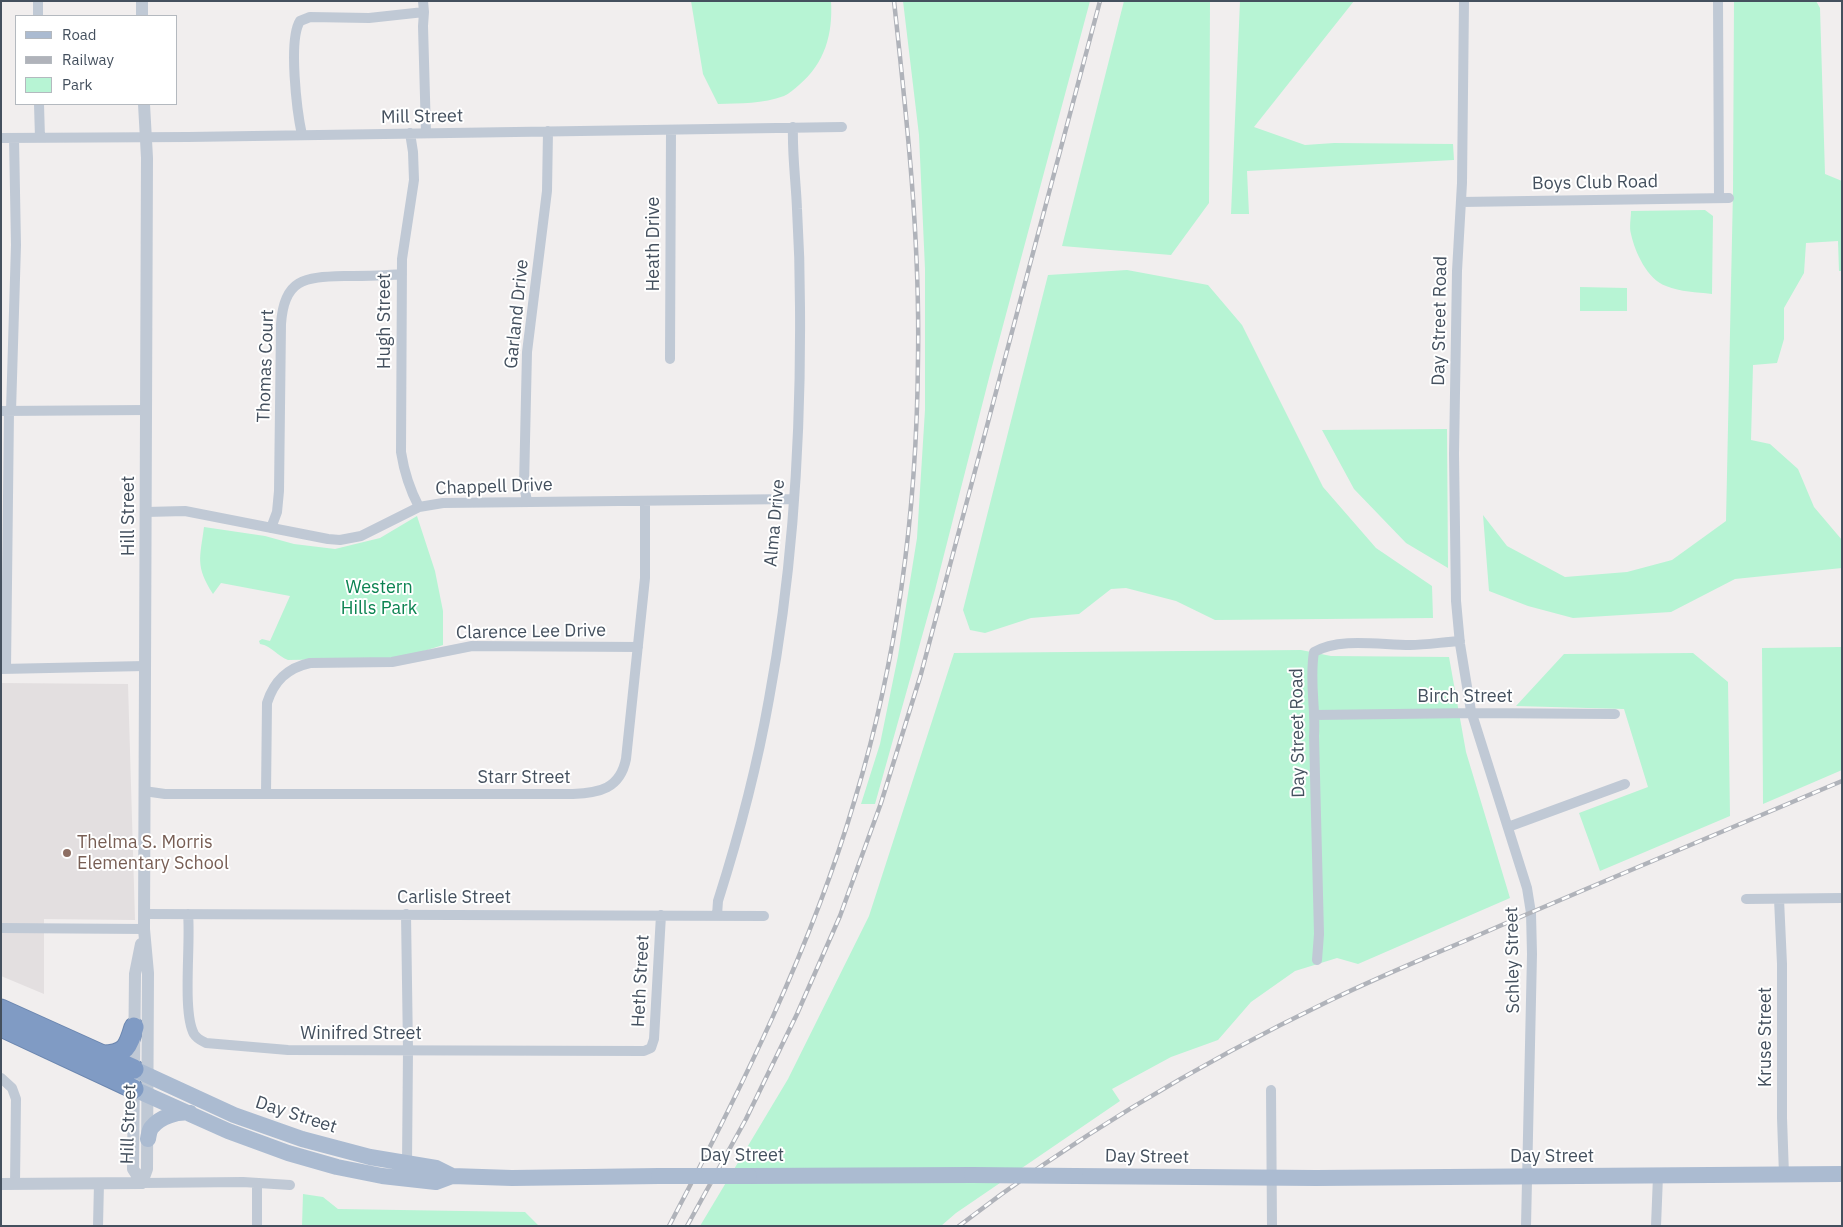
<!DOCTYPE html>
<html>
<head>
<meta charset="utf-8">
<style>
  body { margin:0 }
  #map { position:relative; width:1843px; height:1227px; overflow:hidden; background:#f1eeee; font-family:"IBM Plex Sans",sans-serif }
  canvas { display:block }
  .frame { position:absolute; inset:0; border:2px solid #44505e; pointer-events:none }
  .legend { position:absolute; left:15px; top:15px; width:162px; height:90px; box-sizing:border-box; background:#fff; border:1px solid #b4b9bf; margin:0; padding:6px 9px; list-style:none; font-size:15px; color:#44505e }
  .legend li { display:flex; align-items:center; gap:10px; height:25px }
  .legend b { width:25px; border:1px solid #b4b9bf }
</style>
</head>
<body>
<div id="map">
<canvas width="1843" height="1227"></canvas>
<div class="frame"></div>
<ul class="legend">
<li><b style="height:6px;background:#abbbd1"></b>Road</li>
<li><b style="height:6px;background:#b0b3ba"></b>Railway</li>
<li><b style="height:14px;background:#b7f4d4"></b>Park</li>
</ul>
</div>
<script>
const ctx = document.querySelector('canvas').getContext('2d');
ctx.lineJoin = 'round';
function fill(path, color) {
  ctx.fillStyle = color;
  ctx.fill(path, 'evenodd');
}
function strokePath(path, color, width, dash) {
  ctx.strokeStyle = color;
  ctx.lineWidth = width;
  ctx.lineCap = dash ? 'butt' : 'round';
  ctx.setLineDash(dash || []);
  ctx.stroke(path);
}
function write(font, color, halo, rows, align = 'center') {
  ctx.font = font + ' "IBM Plex Sans",sans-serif';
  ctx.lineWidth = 4;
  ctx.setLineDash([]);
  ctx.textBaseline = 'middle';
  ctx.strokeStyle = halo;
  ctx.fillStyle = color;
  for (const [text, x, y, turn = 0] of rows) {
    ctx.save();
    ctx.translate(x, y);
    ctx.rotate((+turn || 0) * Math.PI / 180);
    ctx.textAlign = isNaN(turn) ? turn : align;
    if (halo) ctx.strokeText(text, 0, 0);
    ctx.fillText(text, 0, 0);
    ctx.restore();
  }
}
const education = new Path2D(`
  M1 683 128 684 135 920 44 919V994L1 976Z`);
const green = new Path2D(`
  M691 1H831C833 34 825 63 799 85 794 89 789 94 784 96 763 104 740 103 718 104L703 74Z
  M903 1H1090L990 374 935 590 875 804H861L880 744 898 656 917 538 925 410V269L919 135Z
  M1124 1H1210L1209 203 1171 255 1062 246Z
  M1240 1H1354L1254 127 1305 145 1334 143 1453 144 1454 160 1247 171 1249 214H1231Z
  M1734 1H1816L1820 8 1825 174 1842 181V271H1839L1838 241 1806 243 1804 273 1784 308V339L1777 363 1753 365 1751 440 1770 444 1798 469 1814 507 1842 540V568L1735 579 1671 612 1573 618 1528 606 1489 591 1483 515 1507 546 1565 577 1627 572 1672 560 1726 521 1733 191Z
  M1705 210 1713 216 1712 294C1696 292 1681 292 1666 286 1647 279 1635 252 1631 234 1629 227 1631 218 1631 211Z
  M1127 270 1208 285 1242 325 1323 487 1376 548 1432 586 1433 618 1215 620 1176 601 1126 588 1111 589 1079 614 1031 618 985 633 970 630 963 610 1048 275Z
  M1580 287 1627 288V311H1580Z
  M1447 429 1448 568 1406 543 1354 489 1322 430Z
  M417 516 435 571 443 611V645L421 652 390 658 288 660C277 656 272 646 260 644L259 641 262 639 270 641 290 596 221 583 213 594C195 566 200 558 204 527L265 536 294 544 335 549 380 538Z
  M1842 647V770L1763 804 1762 648Z
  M1301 650 1331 656 1449 657 1466 752 1510 898 1358 964 1337 958 1295 971 1251 1002 1218 1040 1171 1057 1112 1089 1120 1101 956 1213 941 1226H700L788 1079 869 916 954 653Z
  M1693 653 1728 682 1730 816 1600 871 1579 813 1648 787 1624 709 1516 706 1564 654Z
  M303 1194 323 1197 338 1209 525 1212 539 1226H302Z`);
const minor = new Path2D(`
  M38 1V16
  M423 1 424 12 423 26 426 133
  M1464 1 1462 183 1457 271 1454 454 1456 601 1460 644 1471 711 1527 888 1531 913 1532 954 1526 1226
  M1718 1 1719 198
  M39 104 40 138
  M410 133 413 152 414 180 402 259 401 452C404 471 410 490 419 507
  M302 135C297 112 288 40 300 21L310 17 369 18 424 12
  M1 138 188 137 842 127
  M1461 202 1729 198
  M670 359 671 130
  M1 411 146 410
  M11 411 16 245 14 138
  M527 501 524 486 527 352 547 191 548 131
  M146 512 185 511 328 539 340 540 361 536 419 507 443 503 794 499
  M271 528 277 512 279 491 281 324C284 279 304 277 344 276 363 276 382 276 402 274
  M1 669 145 666
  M6 669 9 411
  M1314 715 1472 713 1615 714
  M144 791 165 794H573C599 793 620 789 626 759L645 578V501
  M266 794 267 703C274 681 287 668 310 663L392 662 472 646 638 647
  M1508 827 1625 784
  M1746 899 1842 898
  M1779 899 1782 964V1118L1784 1175
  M144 914 764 916
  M188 914C191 943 182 1012 194 1034 197 1039 202 1041 206 1043L288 1050 644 1051 651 1048 654 1039 661 915
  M406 914 408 1050 407 1164
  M717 915 718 901C739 835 757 767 769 699 793 571 801 438 800 307 800 275 799 242 797 209 796 182 792 154 793 127
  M1 928 144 929
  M1317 960 1319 934 1314 736C1316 708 1309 681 1314 652 1340 637 1380 645 1410 645 1426 645 1443 642 1460 641
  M1 1078 12 1088 16 1099 15 1184
  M1271 1090 1272 1226
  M142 1183 243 1182 290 1185
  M257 1183V1226
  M98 1226 99 1183
  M1656 1226 1658 1176`);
const tertiary = new Path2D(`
  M142 1V16
  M141 944 135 974 133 1169 142 1183
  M142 1183 147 1169 148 973 144 929 147 158 144 104
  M1 1184 142 1183`);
const primary = new Path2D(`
  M134 1069 234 1115 302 1139 370 1157 436 1168 452 1176
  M134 1089 228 1131 288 1153 337 1167 382 1176 436 1182 452 1176 512 1178 659 1176
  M148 1139C149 1134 149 1130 152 1127 160 1117 178 1111 190 1113
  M749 1176 972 1175
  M1075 1176 1316 1178 1842 1174`);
const motorway = new Path2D(`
  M1 1009 134 1069
  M1 1027 134 1089
  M103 1055C126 1054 128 1047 134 1027`);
const rail = new Path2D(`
  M669 1226C741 1089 811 949 855 799 898 657 917 507 918 358 920 239 907 120 894 1
  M687 1226 746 1119 797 1014 840 916 881 803 921 674 1100 1
  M959 1226C1074 1137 1202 1062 1333 999 1391 971 1452 947 1511 921 1621 874 1731 828 1842 781`);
const primaryBridge = new Path2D(`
  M972 1175 1075 1176
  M659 1176H749`);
const markers = [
  [67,853,5,"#8d6e63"]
];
const streetNames = [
  ["Mill Street",422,117,-1],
  ["Boys Club Road",1595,183,-1],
  ["Heath Drive",654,244,-90],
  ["Garland Drive",517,314,-84],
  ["Hugh Street",385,321,-90],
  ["Day Street Road",1440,321,-89],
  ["Thomas Court",266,366,-88],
  ["Chappell Drive",494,487,-2],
  ["Hill Street",129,516,-90],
  ["Alma Drive",775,523,-85],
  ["Clarence Lee Drive",531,632,-1],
  ["Birch Street",1465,697],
  ["Day Street Road",1298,733,-91],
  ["Starr Street",524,778],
  ["Carlisle Street",454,898],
  ["Schley Street",1513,960,-91],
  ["Heth Street",641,981,-87],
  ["Winifred Street",361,1034],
  ["Kruse Street",1766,1037,-90],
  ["Day Street",296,1115,18],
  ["Hill Street",129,1124,-88],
  ["Day Street",742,1156],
  ["Day Street",1147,1157,1],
  ["Day Street",1552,1157]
];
const parkNames = [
  ["Western",379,588],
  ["Hills Park",379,609]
];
const educationNames = [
  ["Thelma S. Morris",77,843],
  ["Elementary School",77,864]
];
fill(education, '#e3dfe0');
fill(green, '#b7f4d4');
strokePath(motorway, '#6b86af', 21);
strokePath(minor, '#c0c9d5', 10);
strokePath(tertiary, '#c0c9d5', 12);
strokePath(primary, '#abbbd1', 16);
strokePath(motorway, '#809bc4', 19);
strokePath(rail, '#b0b3ba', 4.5);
strokePath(rail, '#fff', 2.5, [8]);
strokePath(primaryBridge, '#abbbd1', 16);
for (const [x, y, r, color] of markers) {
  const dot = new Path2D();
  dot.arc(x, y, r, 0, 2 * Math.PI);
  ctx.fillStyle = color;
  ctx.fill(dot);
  strokePath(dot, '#fff', 2);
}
write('18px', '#44505e', '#fff', streetNames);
write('18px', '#0b8351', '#fff', parkNames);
write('18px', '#785e54', '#fff', educationNames, 'left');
</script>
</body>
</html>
